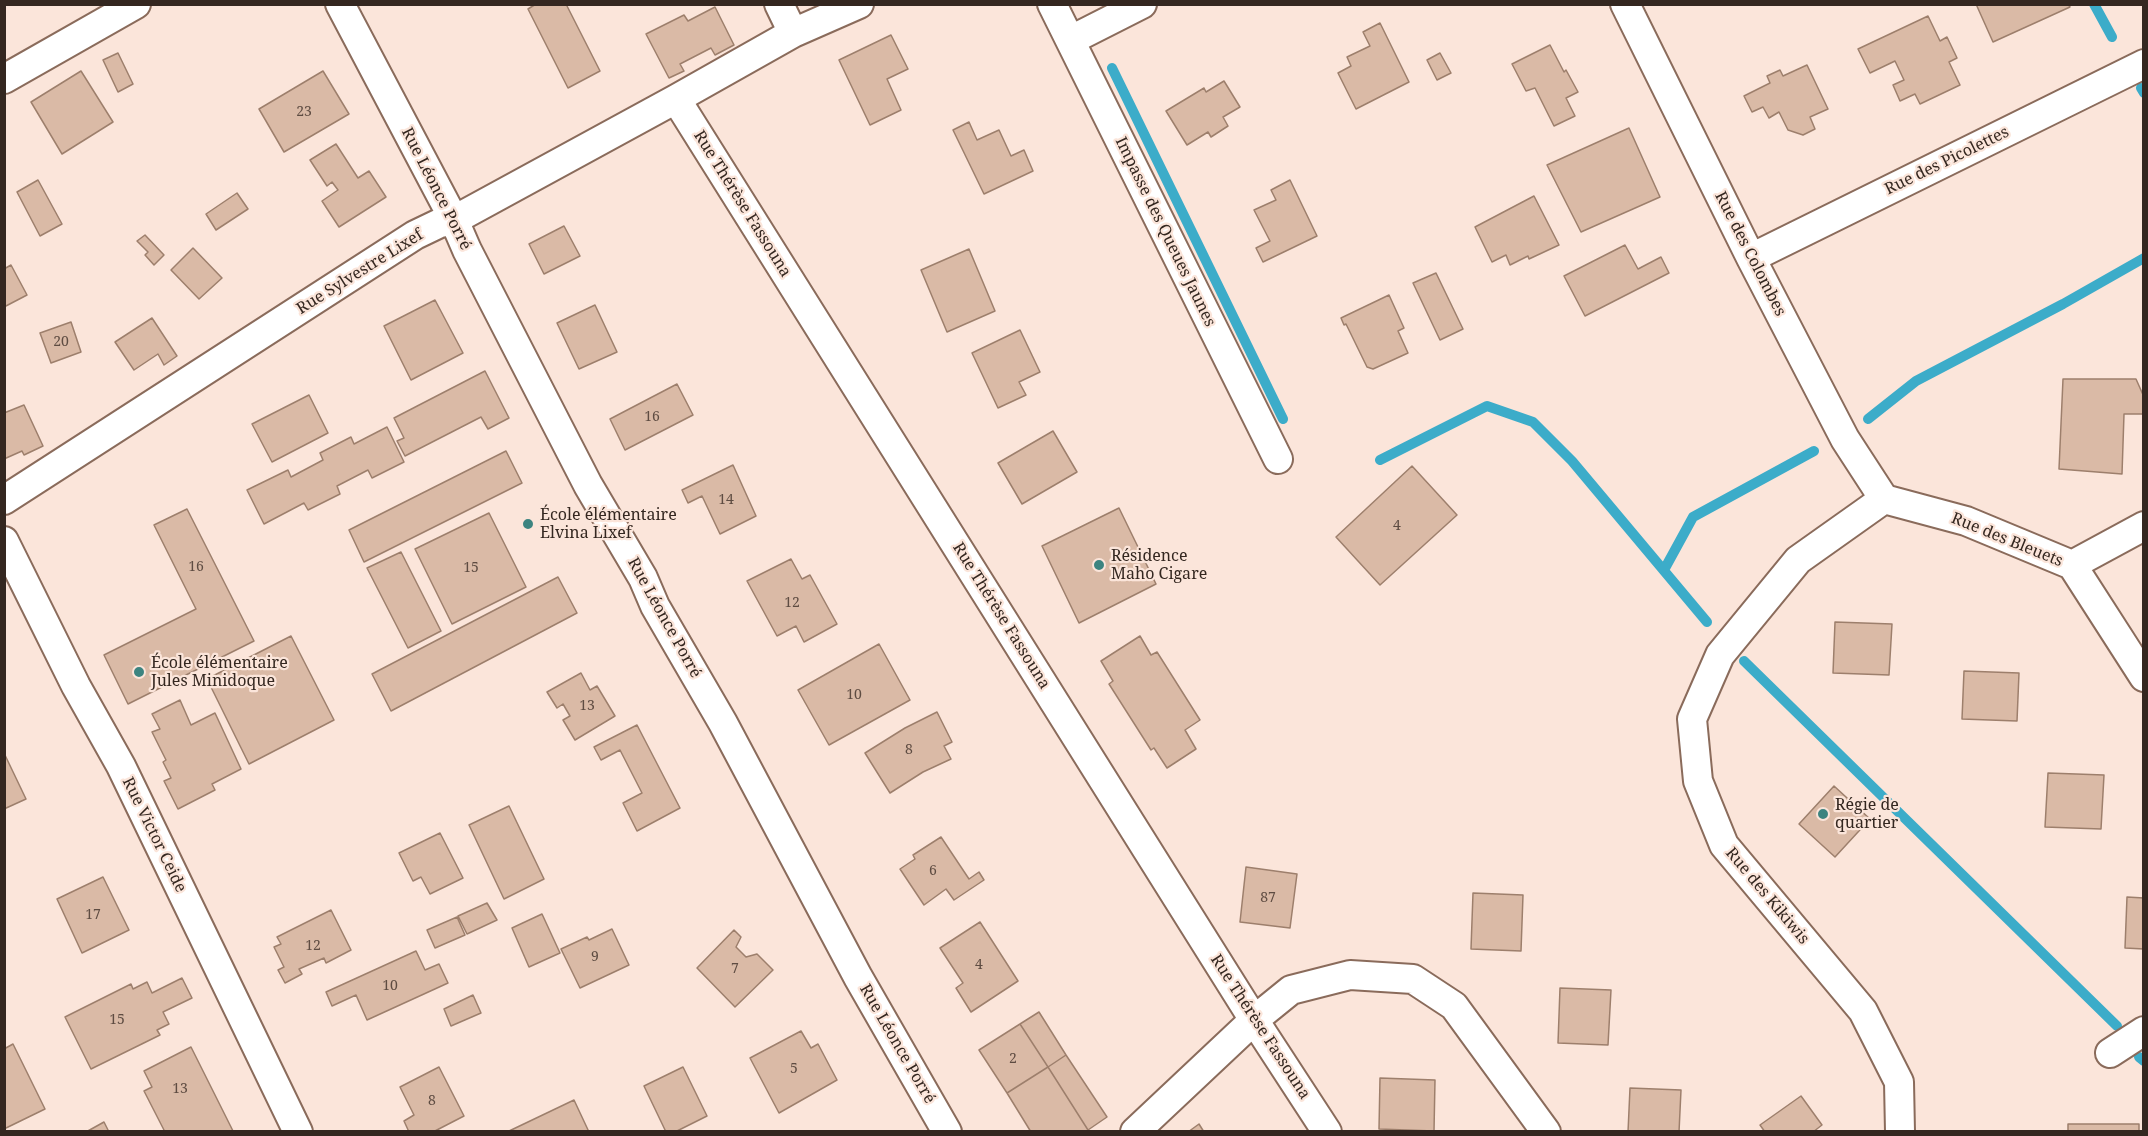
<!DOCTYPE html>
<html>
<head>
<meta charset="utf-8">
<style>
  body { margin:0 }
  #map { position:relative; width:2148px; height:1136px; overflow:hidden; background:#fbe5da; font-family:"Noto Serif",serif }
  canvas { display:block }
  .frame { position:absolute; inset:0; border:6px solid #342720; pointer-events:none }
</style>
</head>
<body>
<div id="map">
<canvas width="2148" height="1136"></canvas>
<div class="frame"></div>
</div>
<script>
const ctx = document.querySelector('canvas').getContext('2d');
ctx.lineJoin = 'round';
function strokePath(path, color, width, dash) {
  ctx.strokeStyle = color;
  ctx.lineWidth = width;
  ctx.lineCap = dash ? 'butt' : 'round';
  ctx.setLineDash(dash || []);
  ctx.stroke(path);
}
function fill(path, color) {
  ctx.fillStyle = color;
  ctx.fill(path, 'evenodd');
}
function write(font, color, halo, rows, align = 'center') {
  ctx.font = font + ' "Noto Serif",serif';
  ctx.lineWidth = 4.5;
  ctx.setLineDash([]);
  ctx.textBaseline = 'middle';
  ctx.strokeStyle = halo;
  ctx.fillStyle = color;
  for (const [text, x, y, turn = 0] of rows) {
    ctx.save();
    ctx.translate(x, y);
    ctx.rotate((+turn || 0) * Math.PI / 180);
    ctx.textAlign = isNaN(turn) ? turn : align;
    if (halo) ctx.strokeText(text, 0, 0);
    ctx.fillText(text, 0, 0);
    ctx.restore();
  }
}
const stream = new Path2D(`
  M2094 4 2112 37
  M1112 68 1283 419
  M2141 88 2144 93
  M1868 419 1916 381 2063 304 2144 258
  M1380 460 1487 406 1533 422 1572 461 1707 622
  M1664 570 1693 517 1814 451
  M1744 661 2117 1026
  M2139 1057 2144 1061`);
const building = new Path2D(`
  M536 4H566L600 71 568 88 528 9Z
  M1976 4H2068L2070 7 1993 42Z
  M715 7 734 45 715 55 711 48 680 64 684 71 669 78 646 34 684 15 688 21Z
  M1928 16 1940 41 1947 37 1957 58 1949 62 1960 85 1920 104 1915 94 1900 101 1893 85 1904 80 1895 61 1870 73 1858 49Z
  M1380 23 1409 82 1356 109 1338 73 1351 66 1347 57 1370 46 1363 32Z
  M891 35 908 69 887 79 901 110 870 125 839 60Z
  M1550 45 1564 72 1566 70 1578 92 1566 98 1575 116 1554 126 1535 88 1526 91 1512 64Z
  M118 53 133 84 118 92 103 60Z
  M1440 53 1451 73 1437 80 1427 60Z
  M1807 65 1828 109 1810 117 1815 129 1803 135 1788 130 1779 112 1769 118 1763 107 1752 112 1744 96 1770 83 1767 76 1780 70 1783 76Z
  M81 71 113 122 62 154 31 102Z
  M323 71 349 114 284 152 259 109Z
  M1224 81 1240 107 1223 117 1228 126 1211 137 1208 132 1187 145 1166 111 1204 88 1206 92Z
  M969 122 977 140 999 130 1011 156 1024 150 1033 171 984 194 953 130Z
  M1629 128 1660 197 1581 232 1547 165Z
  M336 144 358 178 369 171 386 197 339 227 322 201 338 190 332 182 327 186 310 160Z
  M38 180 62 224 40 236 17 192Z
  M1290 180 1317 236 1263 262 1256 248 1270 241 1254 210 1276 200 1271 190Z
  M237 193 248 209 216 230 206 214Z
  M1534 196 1559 245 1529 259 1528 256 1510 265 1506 255 1492 262 1475 227Z
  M564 226 580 256 544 274 529 244Z
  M145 235 164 255 154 265 145 255 148 252 137 241Z
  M1625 245 1638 269 1661 257 1669 273 1585 316 1564 276Z
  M193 248 222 278 199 299 171 270Z
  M969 249 995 311 947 332 921 270Z
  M11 265 27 295 4 307V269Z
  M1436 273 1463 329 1440 340 1413 283Z
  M1389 295 1404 328 1398 331 1408 353 1373 369 1367 367 1346 324 1344 325 1341 318Z
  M435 300 463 353 411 380 384 326Z
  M595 305 617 352 579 369 557 323Z
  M152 318 177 356 164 365 158 354 134 370 115 342Z
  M71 322 81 352 51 363 40 333Z
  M1020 330 1040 372 1019 382 1026 395 998 408 972 353Z
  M485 371 509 418 488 429 481 417 405 456 397 441 404 438 394 418Z
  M2063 379H2136L2144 397V414H2124L2122 474 2059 469Z
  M677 384 693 415 625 450 610 419Z
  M309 395 328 433 272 462 252 424Z
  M24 405 43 446 24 455 22 451 4 459V413Z
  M387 427 404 462 372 478 368 470 337 486 340 494 308 510 304 503 264 524 247 490 288 470 291 477 323 460 320 453 351 437 354 444Z
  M1053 431 1077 472 1022 504 998 463Z
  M506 451 522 483 364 562 349 530Z
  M733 465 756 516 720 534 702 496 688 503 682 490Z
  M1412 466 1457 515 1380 585 1336 537Z
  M1119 508 1156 584 1079 623 1042 546Z
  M187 509 254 641 128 704 104 655 196 609 154 525Z
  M489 513 526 587 452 624 415 549Z
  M401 552 441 631 408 648 367 568Z
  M791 559 802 579 810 575 837 624 804 642 796 626 777 636 747 581Z
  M558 577 577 613 391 711 372 674Z
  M1835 622 1892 624 1889 675 1833 673Z
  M291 636 334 720 249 764 207 679Z
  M1140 636 1151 655 1157 652 1200 720 1185 730 1196 749 1167 768 1154 748 1151 750 1109 684 1113 681 1101 661Z
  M879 644 910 700 829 745 798 690Z
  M1964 671 2019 673 2017 721 1962 719Z
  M581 673 590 690 597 686 615 716 575 740 563 720 570 716 563 704 557 708 547 692Z
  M180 700 191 725 215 713 241 769 212 784 215 790 178 809 164 781 171 778 163 762 166 760 152 732 160 729 152 714Z
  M937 712 952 742 944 746 951 759 923 772 890 793 865 753 905 728Z
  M637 725 680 808 637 831 623 803 642 793 620 750 601 760 594 747Z
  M4 753 26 799 4 809Z
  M2048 773 2104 775 2101 829 2045 827Z
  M1834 786 1870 819 1835 857 1799 824Z
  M509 806 544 879 504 899 469 825Z
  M440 833 463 878 430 894 421 877 413 881 399 853Z
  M941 837 969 879 979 872 984 880 954 900 946 889 924 905 900 869 915 859 913 855Z
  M1246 867 1297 874 1290 928 1240 922Z
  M103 877 129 930 82 953 57 899Z
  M1473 893 1523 895 1521 951 1471 949Z
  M2127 897 2144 898V949L2125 948Z
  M487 903 497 920 467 934 458 916Z
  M331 910 351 950 326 963 324 958 299 969 302 974 285 983 278 970 284 967 274 947 281 944 277 937Z
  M542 914 560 953 529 967 512 928Z
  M457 917 465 935 435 948 427 930Z
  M980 922 1018 981 971 1012 956 988 963 983 940 948Z
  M612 929 629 965 580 988 561 949 587 937 589 940Z
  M734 930 741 937 736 947 746 957 757 954 773 970 735 1007 697 968Z
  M416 951 425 970 439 964 448 983 367 1020 356 995 332 1006 326 992Z
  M182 978 192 998 163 1012 169 1024 157 1030 160 1035 91 1069 65 1017 131 984 133 989 147 982 152 993Z
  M1560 988 1611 990 1608 1045 1558 1043Z
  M473 995 481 1013 451 1026 444 1009Z
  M1039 1012 1066 1055 1048 1067 1020 1024Z
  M1020 1024 1048 1067 1007 1093 979 1050Z
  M801 1031 811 1048 818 1044 837 1080 779 1113 750 1058Z
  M13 1044 45 1109 4 1129V1049Z
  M191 1047 233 1131 232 1132H165L144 1091 152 1087 144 1071Z
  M1066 1055 1107 1117 1088 1130 1048 1067Z
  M439 1067 464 1116 433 1132H409L404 1121 414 1115 400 1087Z
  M683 1067 707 1116 675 1132H666L644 1086Z
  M1048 1067 1088 1130 1085 1132H1031L1007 1093Z
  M1380 1078 1435 1080 1434 1131 1379 1129Z
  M1630 1088 1681 1090 1679 1132H1628Z
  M1801 1096 1822 1125 1813 1132H1765L1760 1125Z
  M574 1100 589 1132H507Z
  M104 1122 109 1132H86Z
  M1199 1124 1204 1132H1188Z
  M2068 1124H2139V1132H2068Z`);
const minor = new Path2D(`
  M340 4 454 220 467 250 588 485 643 578 655 606 723 723 858 977 947 1132
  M779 4 793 33
  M1052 4 1278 459
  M1625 4 1751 258 1845 439 1884 499
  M1071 40 1142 4
  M4 79 136 4
  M676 99 1254 1020 1327 1132
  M1751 258 2144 64
  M1884 499 1798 560 1720 655 1692 719 1698 781 1724 845 1863 1011 1899 1082 1900 1132
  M1884 499 1966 521 2072 565 2144 677
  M4 500 415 235 440 223 454 220 676 99 793 33 859 4
  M4 541 76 686 121 766 298 1132
  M2072 565 2144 526
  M2110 1053 2144 1031
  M1135 1132 1254 1020 1291 990 1350 975 1413 979 1454 1006 1546 1132`);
const markers = [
  [528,524,6,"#3c8480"],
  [1099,565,6,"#3c8480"],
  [139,672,6,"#3c8480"],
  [1823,814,6,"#3c8480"]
];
const numberNames = [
  ["23",304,112],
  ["20",61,342],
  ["16",652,417],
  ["14",726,500],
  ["4",1397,526],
  ["16",196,567],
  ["15",471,568],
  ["12",792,603],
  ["10",854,695],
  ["13",587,706],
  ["8",909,750],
  ["6",933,871],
  ["87",1268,898],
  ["17",93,915],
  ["12",313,946],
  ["9",595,957],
  ["4",979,965],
  ["7",735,969],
  ["10",390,986],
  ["15",117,1020],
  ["2",1013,1059],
  ["5",794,1069],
  ["13",180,1089],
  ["8",432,1101]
];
const streetNames = [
  ["Rue des Picolettes",1947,161,-26],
  ["Rue Léonce Porré",436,189,63],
  ["Rue Thérèse Fassouna",742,204,58],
  ["Impasse des Queues Jaunes",1165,232,64],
  ["Rue des Colombes",1750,254,63],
  ["Rue Sylvestre Lixef",360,272,-32],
  ["Rue des Bleuets",2007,540,22],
  ["Rue Thérèse Fassouna",1001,616,58],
  ["Rue Léonce Porré",664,618,61],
  ["Rue Victor Ceide",154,835,64],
  ["Rue des Kikiwis",1767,896,50],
  ["Rue Thérèse Fassouna",1260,1027,57],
  ["Rue Léonce Porré",897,1044,60]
];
const poiNames = [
  ["École élémentaire",540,515],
  ["Elvina Lixef",540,533],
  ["Résidence",1111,556],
  ["Maho Cigare",1111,574],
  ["École élémentaire",151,663],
  ["Jules Minidoque",151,681],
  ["Régie de",1835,805],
  ["quartier",1835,823]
];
strokePath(stream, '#3cacc9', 10);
fill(building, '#dabaa6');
strokePath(building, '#9d7f6c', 1.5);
strokePath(minor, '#8a6b5b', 32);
strokePath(minor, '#fff', 28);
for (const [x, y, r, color] of markers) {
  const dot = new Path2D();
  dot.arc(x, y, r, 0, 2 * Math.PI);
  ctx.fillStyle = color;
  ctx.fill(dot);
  strokePath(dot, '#fbe5da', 2);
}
write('14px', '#5e4c42', null, numberNames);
write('16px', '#342720', '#fbe5da', streetNames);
write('16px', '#342720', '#fbe5da', poiNames, 'left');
</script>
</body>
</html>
